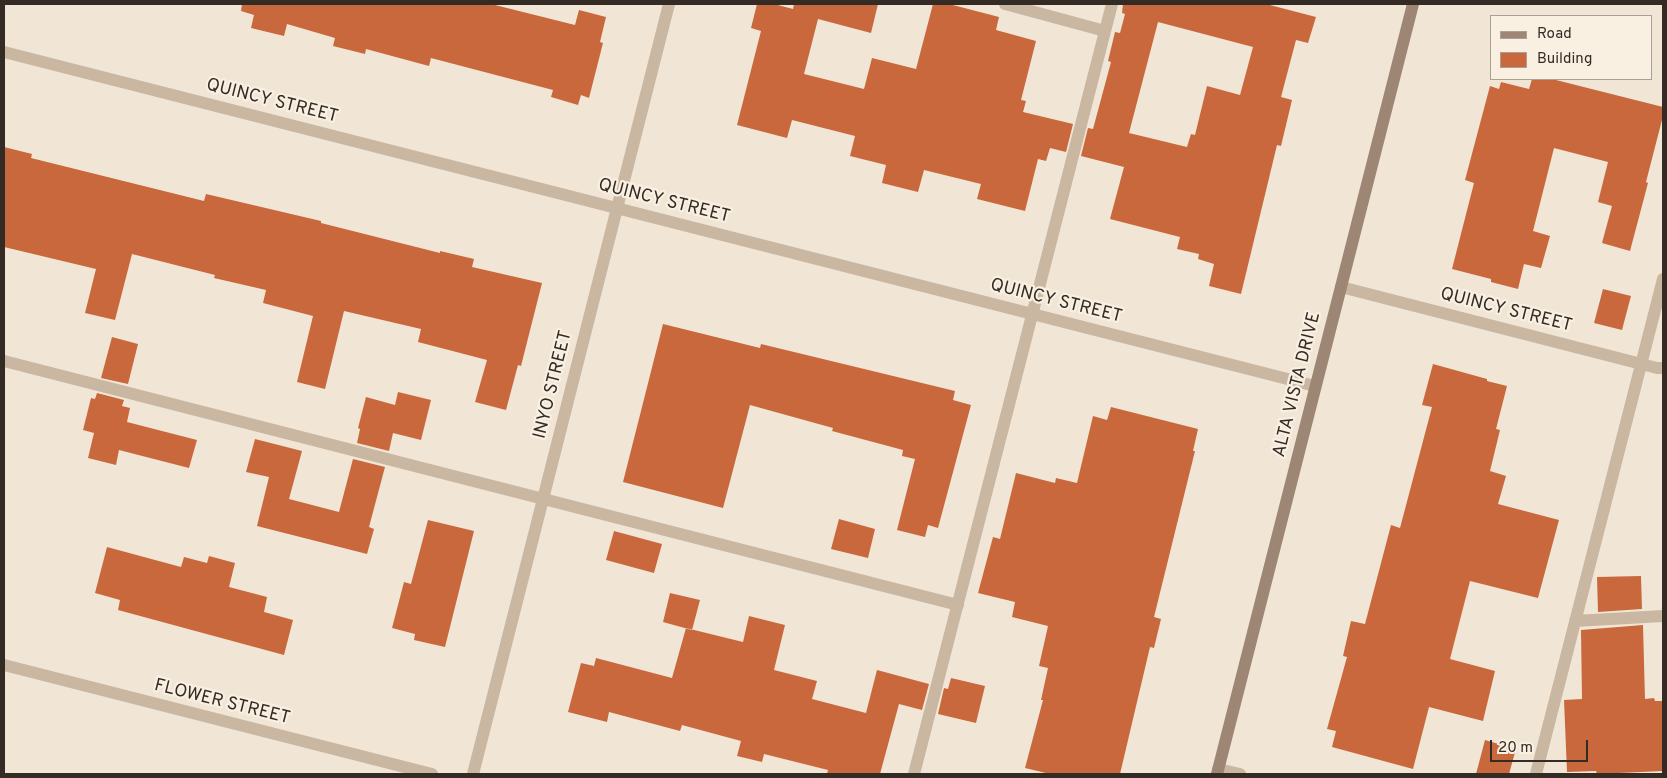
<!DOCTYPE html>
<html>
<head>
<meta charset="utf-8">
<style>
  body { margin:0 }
  #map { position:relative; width:1667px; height:778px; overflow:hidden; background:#f1e6d6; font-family:Overpass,sans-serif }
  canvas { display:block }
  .frame { position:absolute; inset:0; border:5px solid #342b25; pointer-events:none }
  .legend { position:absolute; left:1490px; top:15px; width:162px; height:65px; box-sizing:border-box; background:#f9f0e2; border:1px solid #aaa196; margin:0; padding:6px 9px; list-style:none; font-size:15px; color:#342b25 }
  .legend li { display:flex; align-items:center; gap:10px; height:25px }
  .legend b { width:25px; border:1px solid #aaa196 }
  .scale { position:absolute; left:1490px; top:740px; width:98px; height:22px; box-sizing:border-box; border:2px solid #342b25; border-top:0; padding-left:6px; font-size:15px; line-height:18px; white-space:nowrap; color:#342b25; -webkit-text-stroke:4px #f9f0e2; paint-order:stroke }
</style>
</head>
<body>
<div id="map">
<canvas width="1667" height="778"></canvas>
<div class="frame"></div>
<ul class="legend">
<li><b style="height:6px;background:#9d8674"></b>Road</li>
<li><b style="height:14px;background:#c9683c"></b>Building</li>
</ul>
<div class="scale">20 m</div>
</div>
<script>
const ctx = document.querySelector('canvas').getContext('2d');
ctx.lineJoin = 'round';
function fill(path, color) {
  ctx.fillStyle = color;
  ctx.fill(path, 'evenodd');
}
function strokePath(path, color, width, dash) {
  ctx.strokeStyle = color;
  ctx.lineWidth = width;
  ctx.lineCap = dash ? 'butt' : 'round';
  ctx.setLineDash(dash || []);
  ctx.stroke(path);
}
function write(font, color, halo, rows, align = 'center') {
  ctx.font = font + ' Overpass,sans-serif';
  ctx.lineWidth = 4.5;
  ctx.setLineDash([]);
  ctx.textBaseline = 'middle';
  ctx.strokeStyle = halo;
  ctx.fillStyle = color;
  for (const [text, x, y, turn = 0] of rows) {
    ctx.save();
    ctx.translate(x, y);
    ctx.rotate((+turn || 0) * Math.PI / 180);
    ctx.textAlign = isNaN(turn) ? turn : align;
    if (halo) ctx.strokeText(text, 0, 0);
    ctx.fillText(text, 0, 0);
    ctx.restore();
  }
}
const building = new Path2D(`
  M242 4H491L575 25 579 10 606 17 600 42 603 43 589 98 581 95 578 105 551 97 553 90 431 58 429 66 366 49 365 54 333 46 335 38 287 24 284 36 251 28 254 15 241 11Z
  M757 4H774L793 9 794 4H878L871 33 818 19 804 74 864 89 872 58 916 69 933 4H949L999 17 996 30 1036 41 1021 100 1026 101 1023 112 1073 124 1066 152 1050 148 1046 161 1038 159 1025 211 977 199 981 184 924 170 918 192 882 183 886 165 850 156 855 136 792 120 787 138 737 125 761 31 751 28Z
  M1123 4H1266L1316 17 1308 43 1296 40 1281 97 1292 100 1281 146 1277 145 1241 294 1209 286 1214 264 1198 259 1199 254 1177 249 1180 237 1110 219 1124 167 1081 156 1088 128 1093 129 1111 62 1108 61 1115 32 1120 33 1125 14 1122 13ZM1158 22 1253 47 1240 95 1207 86 1195 135 1191 134 1187 147 1129 133Z
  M1532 79H1552L1663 107V116L1646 182 1648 183 1630 251 1602 243 1612 206 1598 202 1608 162 1554 148 1533 231 1550 236 1541 268 1524 264 1518 289 1491 282V279L1452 269 1474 183 1465 180 1490 86 1499 89 1501 82 1529 89Z
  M4 147 32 154 31 158 204 201 206 194 321 221V223L440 253V251L474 259 472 267 542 283 521 366 518 365 506 410 475 402 487 360 418 342 421 329 344 311 325 389 297 382 313 316 263 303 266 290 214 278 215 275 132 254 115 320 85 313 96 269 4 247Z
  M1603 289 1631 296 1622 330 1594 323Z
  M663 324 760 348 761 344 955 391 953 400 971 405 938 528 928 525 925 537 897 530 915 459 902 456 903 450 832 431 833 428 750 405 723 508 623 482Z
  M112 337 138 344 128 384 101 378Z
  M1433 364 1487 379V381L1507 386 1496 429 1500 430 1490 471 1506 476 1498 504 1559 520 1538 598 1470 581 1450 659 1495 671 1483 721 1429 707 1413 769 1332 747 1336 731 1327 729 1347 657 1343 656 1351 621 1365 624 1391 525 1400 528 1432 407 1422 405Z
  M398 392 431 400 421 440 393 433 389 451 357 443 360 429 358 428 366 397 395 405Z
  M97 393 124 400 122 406 130 408 127 422 197 440 189 468 119 450 116 465 88 458 94 433 83 430 91 398 95 399Z
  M1111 407 1198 429 1193 451H1195L1154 617 1161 619 1154 648 1150 647 1120 774H1050L1025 768 1043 700H1041L1048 668 1039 666 1048 626 1012 617 1015 602 978 593 993 537 1000 539 1016 473 1055 483 1056 478 1077 483 1093 416 1107 420Z
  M255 439 302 451 289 499 339 512 353 459 385 467 369 527 374 529 367 554 257 526 269 477 246 472Z
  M839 519 875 529 868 558 831 549Z
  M428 520 474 531 445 647 414 640 415 634 392 628 404 582 411 584Z
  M614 531 662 544 654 573 606 560Z
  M107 547 181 567 184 557 207 563 209 556 235 563 229 587 267 597 264 612 293 620 284 655 118 610 120 600 95 593Z
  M1641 576 1642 609 1598 612 1597 577Z
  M670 593 700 600 692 630 663 622Z
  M749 616 785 625 774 670 817 681 812 699 866 713 877 670 929 684 922 710 899 704 880 774H827L828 770 764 754 762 762 737 756 741 741 682 725 680 731 609 712 607 722 568 712 581 663 594 666 596 658 672 678 686 628 743 642Z
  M1643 625 1645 699 1654 698 1655 701H1663V771L1597 774 1596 771 1567 772 1564 700 1582 699 1581 630Z
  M951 678 985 686 976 723 938 714 944 688 948 689Z
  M1485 740 1516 749 1509 774H1476Z`);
const lane = new Path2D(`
  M1005 4 1105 31
  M4 361 958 605
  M1575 621 1663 616
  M914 774 1112 4
  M1536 774 1663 279`);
const street = new Path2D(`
  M4 52 1315 386
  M1341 287 1657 368H1663
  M4 665 432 774
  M1218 769 1240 774
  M473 774 669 4`);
const secondary = new Path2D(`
  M1217 774 1413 4`);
const streetNames = [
  ["QUINCY STREET",272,102,14],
  ["QUINCY STREET",664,202,14],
  ["QUINCY STREET",1056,302,14],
  ["QUINCY STREET",1506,311,14],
  ["INYO STREET",554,385,-76],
  ["ALTA VISTA DRIVE",1298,385,-76],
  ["FLOWER STREET",222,703,14]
];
fill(building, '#c9683c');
strokePath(lane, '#c9b7a2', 12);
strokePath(street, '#c9b7a2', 12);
strokePath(secondary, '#9d8674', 12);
write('18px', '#342b25', '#f9f0e2', streetNames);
</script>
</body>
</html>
